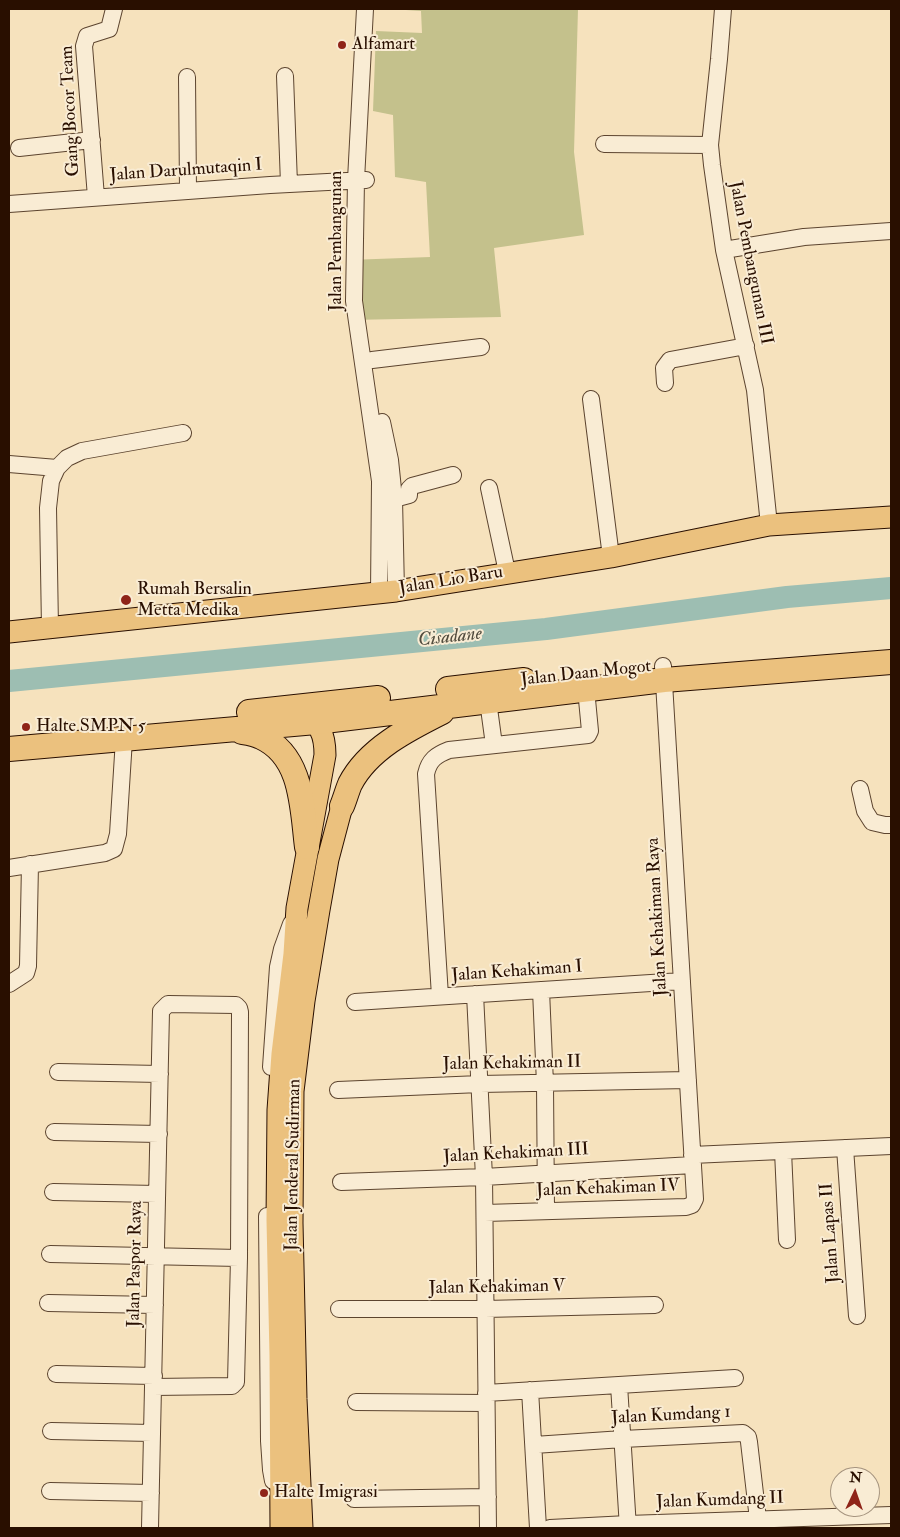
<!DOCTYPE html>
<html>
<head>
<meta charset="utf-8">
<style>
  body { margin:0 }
  #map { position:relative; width:900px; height:1537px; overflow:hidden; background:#f6e2bd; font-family:"IM FELL Double Pica",serif }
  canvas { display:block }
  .frame { position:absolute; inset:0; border:10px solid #290f00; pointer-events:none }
  .north { position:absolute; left:830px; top:1467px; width:50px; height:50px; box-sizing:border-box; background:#f9ecd4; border:1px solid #a6947f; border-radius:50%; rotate:3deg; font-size:14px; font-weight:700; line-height:20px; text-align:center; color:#290f00 }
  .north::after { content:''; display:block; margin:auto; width:18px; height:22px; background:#8f2418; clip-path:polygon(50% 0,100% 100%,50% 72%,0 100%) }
</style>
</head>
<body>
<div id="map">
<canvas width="900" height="1537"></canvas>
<div class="frame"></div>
<div class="north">N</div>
</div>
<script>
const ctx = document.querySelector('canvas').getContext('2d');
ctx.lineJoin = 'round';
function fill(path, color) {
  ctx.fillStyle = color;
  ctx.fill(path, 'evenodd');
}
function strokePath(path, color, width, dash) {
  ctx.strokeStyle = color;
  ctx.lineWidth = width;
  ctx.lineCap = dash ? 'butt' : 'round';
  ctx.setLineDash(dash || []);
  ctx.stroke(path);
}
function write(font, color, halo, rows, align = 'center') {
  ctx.font = font + ' "IM FELL Double Pica",serif';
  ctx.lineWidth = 4;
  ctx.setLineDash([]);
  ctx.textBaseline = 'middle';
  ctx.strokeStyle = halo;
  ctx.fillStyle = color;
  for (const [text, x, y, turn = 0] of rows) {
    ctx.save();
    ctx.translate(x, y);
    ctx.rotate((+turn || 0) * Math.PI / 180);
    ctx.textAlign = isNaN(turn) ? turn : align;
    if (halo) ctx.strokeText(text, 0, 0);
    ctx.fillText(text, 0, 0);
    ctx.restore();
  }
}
const green = new Path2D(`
  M391 9H578L574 152 584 235 494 248 501 317 350 320 349 260 430 257 426 182 395 177 393 115 373 111 376 31 422 33 421 11Z`);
const river = new Path2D(`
  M9 681 546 629 787 597 891 588`);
const minor = new Path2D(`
  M365 9 356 180 354 301 380 481 379 593
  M723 9 719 59 710 145 712 165 724 250 755 390 769 525
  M285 76 289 184
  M187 77 188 191
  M604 144 710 145
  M19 148 92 140
  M96 197 84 46 87 36 109 29 114 9
  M9 204 270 185 366 180
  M724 250 804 237 891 231
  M372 360 481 347
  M665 383 664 368 670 360 746 346
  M591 399 611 557
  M382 422 390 460 394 499 396 591
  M9 464 57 468
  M489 488 507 572
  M394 499 409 495V489L412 486 453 475
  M50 628 48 508 51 481 57 468 67 458 82 451 183 433
  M488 701 494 745
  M860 789 865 811 872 822 885 825H891
  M9 868 105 853 114 849 118 834 124 739
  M9 984 26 973 28 966 30 864
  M541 990 545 1084 546 1211
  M475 994 484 1177 488 1528
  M440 996 426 774C429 760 436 755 449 750L588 735 590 731 586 689
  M355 1002 682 981
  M271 1067 278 967 282 949 291 924
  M58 1072 160 1074
  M338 1090 480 1084 688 1080
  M54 1132 159 1134
  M845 1148 857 1316
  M783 1151 787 1240
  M692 1155 891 1146
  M341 1182 484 1177 693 1165
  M53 1192 157 1194
  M485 1213 686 1207 692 1205 695 1199 663 666
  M267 1216 269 1441 271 1470 273 1481
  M50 1254 239 1258
  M48 1303 155 1305
  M339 1309H485L655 1305
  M56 1374 154 1376
  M619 1385 628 1528
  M530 1390 538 1528
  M486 1393 735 1378
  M356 1402 486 1403
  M51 1431 152 1433
  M534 1445 623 1439 743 1433 748 1437 749 1442 759 1528
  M50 1491 151 1493
  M354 1499 488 1497
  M150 1528 161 1011 168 1004 236 1005 239 1008 240 1012 239 1258 236 1382 232 1386 153 1387
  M550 1528 628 1524 891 1515`);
const major = new Path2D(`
  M9 632 396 591 611 557 769 525 891 517
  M281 1528 280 1356 277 1220 278 1110 282 1054 294 954 297 908 325 755C325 735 320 722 302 714
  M302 1528 296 1399 292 1223 293 1091 304 1001 319 910 328 859 342 806`);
const highway = new Path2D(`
  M448 689 524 680
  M249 712 378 698
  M242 732C248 733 255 734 261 737 303 756 302 808 307 847
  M9 749 316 722 664 680 891 662
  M342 806C345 799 347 791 350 784 368 749 408 729 442 712`);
const markers = [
  [342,45,5,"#8f2418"],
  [126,600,6,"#8f2418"],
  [26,727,5,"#8f2418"],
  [264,1493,5,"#8f2418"]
];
const poiNames = [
  ["Alfamart",352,45],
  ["Rumah Bersalin",137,590],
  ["Metta Medika",137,611],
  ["Halte SMPN 5",36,727],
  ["Halte Imigrasi",274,1493]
];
const streetNames = [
  ["Gang Bocor Team",71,111,-93],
  ["Jalan Darulmutaqin I",186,171,-4],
  ["Jalan Pembangunan",337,241,-90],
  ["Jalan Pembangunan III",750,263,79],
  ["Jalan Lio Baru",451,581,-9],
  ["Jalan Daan Mogot",586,674,-6],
  ["Jalan Kehakiman Raya",658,917,-93],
  ["Jalan Kehakiman I",517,972,-4],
  ["Jalan Kehakiman II",512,1064,-1],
  ["Jalan Kehakiman III",516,1154,-3],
  ["Jalan Jenderal Sudirman",294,1165,-89],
  ["Jalan Kehakiman IV",608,1189,-2],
  ["Jalan Lapas II",831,1233,-94],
  ["Jalan Paspor Raya",136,1264,-89],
  ["Jalan Kehakiman V",497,1288,-1],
  ["Jalan Kumdang 1",671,1416,-3],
  ["Jalan Kumdang II",720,1501,-2]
];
const waterNames = [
  ["Cisadane",450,638,-6]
];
fill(green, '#c4c18c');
strokePath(river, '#9dbeb2', 22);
strokePath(minor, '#5c442f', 18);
strokePath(major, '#290f00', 23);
strokePath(highway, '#290f00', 26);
strokePath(minor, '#f9ecd4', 16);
strokePath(major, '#ebc17e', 21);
strokePath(highway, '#ebc17e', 24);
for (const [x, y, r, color] of markers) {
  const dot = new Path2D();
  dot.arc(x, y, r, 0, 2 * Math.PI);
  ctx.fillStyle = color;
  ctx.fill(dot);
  strokePath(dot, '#f9ecd4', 2);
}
write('18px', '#290f00', '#f9ecd4', poiNames, 'left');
write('18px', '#290f00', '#f9ecd4', streetNames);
write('italic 19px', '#524c3e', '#f9ecd4', waterNames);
</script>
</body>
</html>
